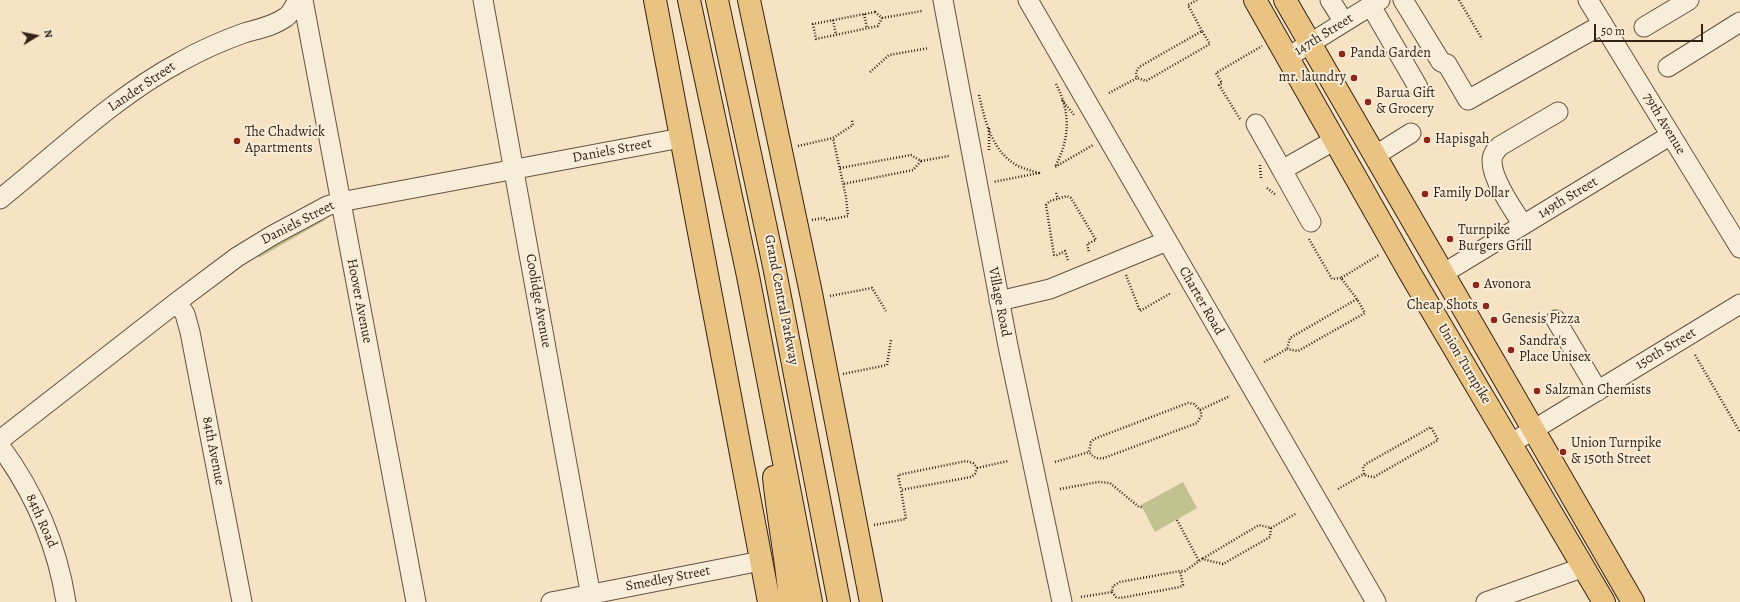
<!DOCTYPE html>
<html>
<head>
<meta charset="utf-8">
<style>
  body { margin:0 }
  #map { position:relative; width:1740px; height:602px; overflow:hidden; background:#f5e3c4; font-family:Alegreya,serif }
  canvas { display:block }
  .north { position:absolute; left:16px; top:16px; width:40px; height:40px; -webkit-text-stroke:3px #f8edd9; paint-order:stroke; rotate:80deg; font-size:11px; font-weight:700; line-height:16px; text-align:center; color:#342316 }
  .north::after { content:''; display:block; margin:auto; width:14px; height:18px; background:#342316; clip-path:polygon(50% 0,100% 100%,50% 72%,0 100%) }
  .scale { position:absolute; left:1594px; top:24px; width:109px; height:18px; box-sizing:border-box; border:2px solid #342316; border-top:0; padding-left:5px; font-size:12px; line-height:14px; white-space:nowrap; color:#342316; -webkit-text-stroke:3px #f8edd9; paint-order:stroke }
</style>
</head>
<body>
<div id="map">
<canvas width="1740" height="602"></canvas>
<div class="north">N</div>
<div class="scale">50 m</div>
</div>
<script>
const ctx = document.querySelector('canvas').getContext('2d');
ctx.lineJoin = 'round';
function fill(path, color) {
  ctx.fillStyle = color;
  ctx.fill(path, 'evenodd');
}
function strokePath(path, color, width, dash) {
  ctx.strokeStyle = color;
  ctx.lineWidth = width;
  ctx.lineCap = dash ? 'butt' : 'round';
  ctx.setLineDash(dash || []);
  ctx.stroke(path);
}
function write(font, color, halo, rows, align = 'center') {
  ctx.font = font + ' Alegreya,serif';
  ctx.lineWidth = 4;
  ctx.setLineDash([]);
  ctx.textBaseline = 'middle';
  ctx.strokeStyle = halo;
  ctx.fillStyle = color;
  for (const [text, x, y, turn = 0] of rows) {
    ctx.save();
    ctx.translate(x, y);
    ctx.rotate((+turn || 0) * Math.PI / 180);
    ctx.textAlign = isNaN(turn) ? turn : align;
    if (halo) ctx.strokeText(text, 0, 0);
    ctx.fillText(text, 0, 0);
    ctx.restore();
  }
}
const green = new Path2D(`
  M324 218 325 220 259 258 258 255Z
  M1183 482 1197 508 1155 532 1141 505Z`);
const path = new Path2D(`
  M1197 0 1188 5 1202 31
  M1459 0 1482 39
  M875 12 882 18 878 26 816 39 813 24Z
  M864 14 867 28
  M882 18 922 11
  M833 20 836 35
  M870 72 889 55 929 48
  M1056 84C1071 113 1070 138 1055 167L1093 145
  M1109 93 1137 78 1136 72 1139 67 1202 31 1210 44 1146 81 1137 78
  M979 95C985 121 992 152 1018 166 1025 169 1032 171 1039 173L993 182
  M1062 100 1074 115
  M1240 119 1219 85 1222 83 1216 73 1262 46
  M989 128V150
  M798 146 833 138 853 125 852 120
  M921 161 949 156
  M1260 165 1261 179
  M840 168 911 155 921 161 913 170 843 184
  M1267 188 1276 195
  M1056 193 1058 199
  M812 220 824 218 827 220 848 216 846 197 833 138
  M1309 239 1332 279 1341 278
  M1068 260 1065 251 1057 255H1054L1046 205 1050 201 1067 196 1071 198 1096 240 1087 244 1089 252
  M1126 275 1140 311 1171 293
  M830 296 872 288 886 311
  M1357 299 1341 278 1379 255
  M1695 355 1740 432
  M1264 362 1287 349 1290 338 1357 299 1365 313 1298 351 1287 349
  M843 374 887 365 891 340
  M1200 410 1230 396
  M1055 462 1089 452 1091 442 1094 439 1188 403 1194 404 1201 411V416L1197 423 1104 458C1097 459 1094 458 1089 452
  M977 468 1008 461
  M1060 489 1098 482 1110 483 1139 507H1142
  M1338 489 1364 474 1363 467 1366 464 1431 427 1438 440 1374 477 1366 476 1364 474
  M1177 520 1199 561
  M874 525 906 519 901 490 971 477 975 474 977 468 973 463 966 461 898 475 901 490
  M1271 528 1297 513
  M1112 592 1116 597 1120 598 1180 587 1183 585 1180 571
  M1081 597 1112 592 1113 586 1120 582 1180 571H1185L1202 559 1223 564 1270 537 1271 528 1259 525 1202 559`);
const minor = new Path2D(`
  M303 0 416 602
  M483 0 592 602
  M943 0 1008 346 1062 602
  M1028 0 1376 602
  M1330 0 1344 22
  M1403 0 1441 62 1447 64 1468 100 1603 24
  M1588 0 1740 248
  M1371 6 1418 87
  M1644 27 1689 0
  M1288 57 1380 0
  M1668 67 1740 22
  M1256 124 1282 170 1335 140
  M1376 155 1411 133
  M1282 170 1311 222
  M0 199C59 152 113 98 180 62 201 50 222 41 244 33 258 29 274 26 286 17 291 14 295 5 298 0
  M1523 225C1513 209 1492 180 1492 161 1492 154 1496 150 1500 146L1558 112
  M1444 273 1671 135
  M999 301 1050 289 1167 241
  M177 302 185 314 190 332 242 602
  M1556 320 1598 391
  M0 440 177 302 237 257 273 235 327 206 340 202 681 138
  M1510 444 1740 304
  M0 446C34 492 57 545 66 602
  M551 602 761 561
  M1486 602 1584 567`);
const major = new Path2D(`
  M655 0 769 602
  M749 0 811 293 871 602
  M1255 0 1411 275 1604 602
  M1285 0 1633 602`);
const highway = new Path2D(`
  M689 0 748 276 811 602
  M717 0 774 266 839 602
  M774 477C778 519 787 560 790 602`);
const markers = [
  [1342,54,4,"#8f2418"],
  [1354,78,4,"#8f2418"],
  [1368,102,4,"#8f2418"],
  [1427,140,4,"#8f2418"],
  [237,141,4,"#8f2418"],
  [1425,194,4,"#8f2418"],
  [1450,239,4,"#8f2418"],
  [1476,285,4,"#8f2418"],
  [1486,306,4,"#8f2418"],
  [1494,320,4,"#8f2418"],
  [1511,350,4,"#8f2418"],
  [1537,391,4,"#8f2418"],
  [1563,452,4,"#8f2418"]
];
const streetNames = [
  ["147th Street",1324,35,-32],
  ["Lander Street",142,87,-34],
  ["79th Avenue",1664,124,59],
  ["Daniels Street",612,151,-11],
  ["149th Street",1568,198,-31],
  ["Daniels Street",298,223,-27],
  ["Grand Central Parkway",781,300,79],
  ["Hoover Avenue",359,301,79],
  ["Coolidge Avenue",538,301,80],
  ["Charter Road",1201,301,60],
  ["Village Road",999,302,79],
  ["150th Street",1666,349,-31],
  ["Union Turnpike",1464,364,59],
  ["84th Avenue",213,451,79],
  ["84th Road",41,521,66],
  ["Smedley Street",668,579,-11]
];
const poiNames = [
  ["Panda Garden",1350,54],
  ["mr. laundry",1346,78,"right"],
  ["Barua Gift",1376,94],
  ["& Grocery",1376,110],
  ["The Chadwick",245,133],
  ["Apartments",245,149],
  ["Hapisgah",1435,140],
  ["Family Dollar",1433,194],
  ["Turnpike",1458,231],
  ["Burgers Grill",1458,247],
  ["Avonora",1484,285],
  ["Cheap Shots",1478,306,"right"],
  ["Genesis Pizza",1502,320],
  ["Sandra's",1519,342],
  ["Place Unisex",1519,358],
  ["Salzman Chemists",1545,391],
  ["Union Turnpike",1571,444],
  ["& 150th Street",1571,460]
];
fill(green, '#c2c290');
strokePath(minor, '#645342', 21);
strokePath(major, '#342316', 24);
strokePath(highway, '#342316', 24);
strokePath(path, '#342316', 2.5, [1, 2]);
strokePath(minor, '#f8edd9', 19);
strokePath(major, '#eac282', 22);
strokePath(highway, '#eac282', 22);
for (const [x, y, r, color] of markers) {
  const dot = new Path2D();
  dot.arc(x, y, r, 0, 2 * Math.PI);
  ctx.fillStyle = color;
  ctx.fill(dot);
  strokePath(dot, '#f8edd9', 1.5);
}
write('14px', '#342316', '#f8edd9', streetNames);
write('14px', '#342316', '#f8edd9', poiNames, 'left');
</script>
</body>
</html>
